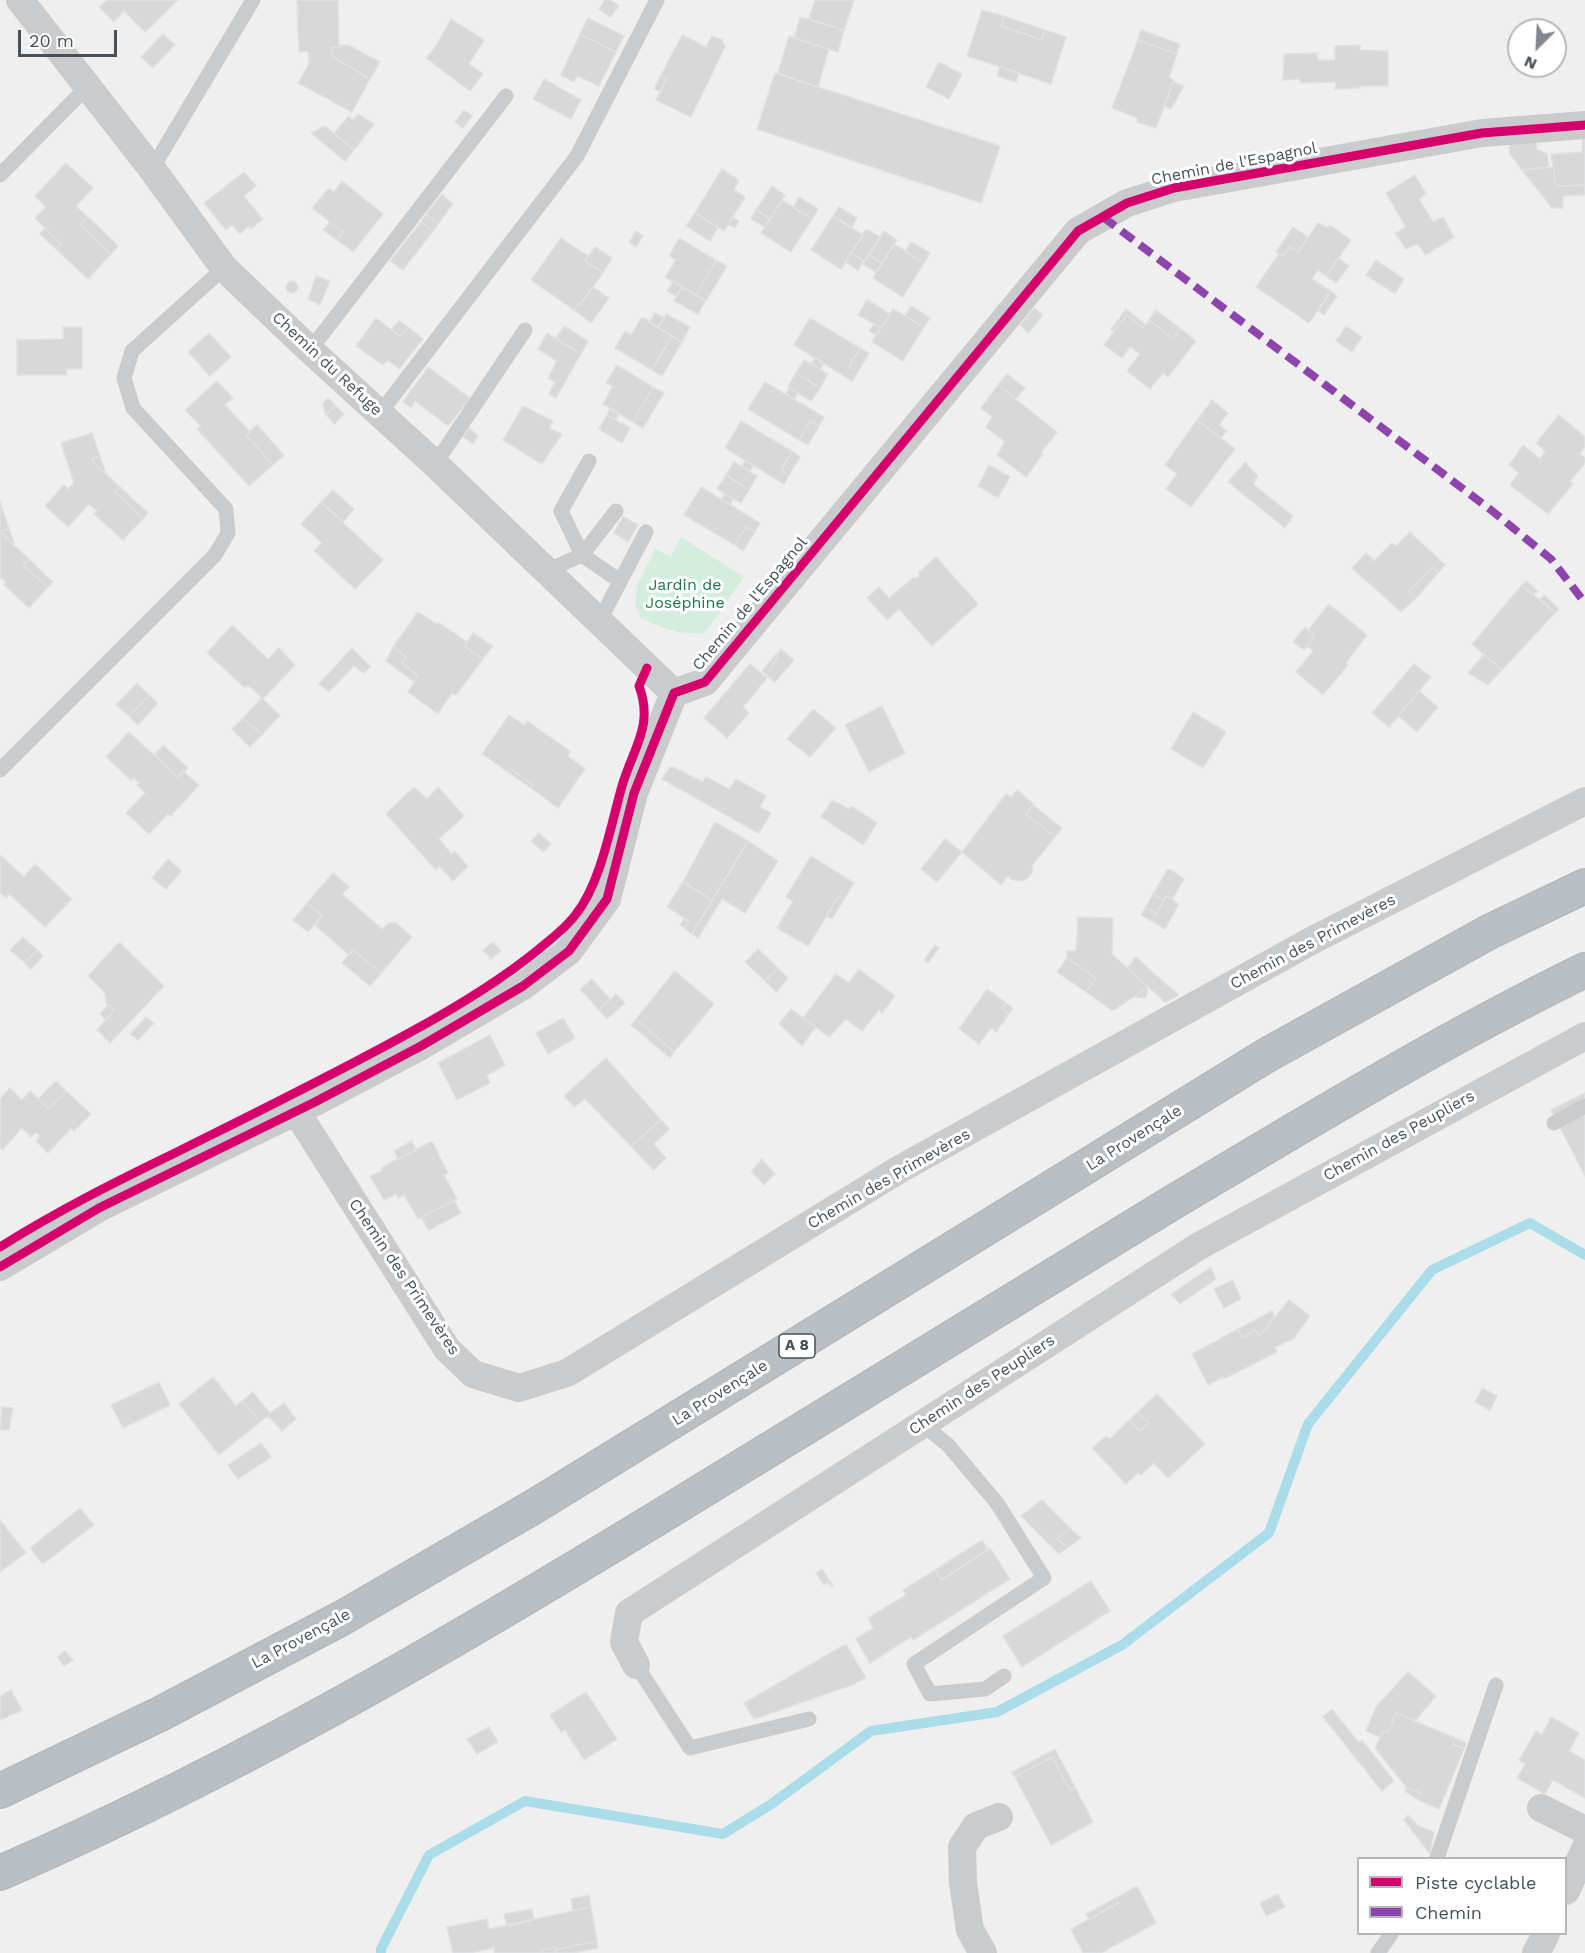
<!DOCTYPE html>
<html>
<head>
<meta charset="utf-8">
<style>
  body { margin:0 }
  #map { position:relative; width:1585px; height:1953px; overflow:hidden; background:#efefef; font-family:"Work Sans",sans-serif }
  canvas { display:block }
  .legend { position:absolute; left:1357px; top:1857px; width:210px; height:78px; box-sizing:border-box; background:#fff; border:2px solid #b5b9bd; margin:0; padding:8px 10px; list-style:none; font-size:18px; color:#47515a }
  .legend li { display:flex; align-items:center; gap:12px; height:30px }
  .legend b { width:30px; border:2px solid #b5b9bd }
  .north { position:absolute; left:1507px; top:18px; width:60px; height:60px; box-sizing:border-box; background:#fff; border:2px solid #b5b9bd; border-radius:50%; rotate:204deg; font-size:16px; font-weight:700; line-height:24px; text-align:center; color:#47515a }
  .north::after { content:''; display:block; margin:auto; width:21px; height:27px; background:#82888e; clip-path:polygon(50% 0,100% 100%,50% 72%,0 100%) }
  .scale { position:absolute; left:18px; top:30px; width:99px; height:27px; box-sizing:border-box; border:3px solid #47515a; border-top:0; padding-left:8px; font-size:18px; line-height:21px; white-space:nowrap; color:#47515a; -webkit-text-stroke:4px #fff; paint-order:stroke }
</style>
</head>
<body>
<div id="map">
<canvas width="1585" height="1953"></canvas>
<ul class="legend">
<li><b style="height:8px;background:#d6006c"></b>Piste cyclable</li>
<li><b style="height:8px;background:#8e44ad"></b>Chemin</li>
</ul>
<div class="north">N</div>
<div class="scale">20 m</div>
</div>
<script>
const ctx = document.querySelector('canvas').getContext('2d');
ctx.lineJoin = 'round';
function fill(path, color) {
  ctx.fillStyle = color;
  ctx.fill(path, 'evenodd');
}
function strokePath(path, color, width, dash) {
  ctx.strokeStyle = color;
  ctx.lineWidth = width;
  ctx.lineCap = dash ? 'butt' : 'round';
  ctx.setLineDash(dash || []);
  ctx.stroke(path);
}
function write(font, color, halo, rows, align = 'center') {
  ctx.font = font + ' "Work Sans",sans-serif';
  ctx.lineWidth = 6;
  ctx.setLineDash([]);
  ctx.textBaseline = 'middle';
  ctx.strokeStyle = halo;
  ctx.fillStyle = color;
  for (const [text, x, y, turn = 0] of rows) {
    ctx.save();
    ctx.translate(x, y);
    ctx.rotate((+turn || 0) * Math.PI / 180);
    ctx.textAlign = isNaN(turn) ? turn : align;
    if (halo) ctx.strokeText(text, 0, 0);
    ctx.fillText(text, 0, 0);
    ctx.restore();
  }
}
const green = new Path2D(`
  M681 537 744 577 705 633C679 635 664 629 641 618L635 605 637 586 655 549 671 557Z`);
const stream = new Path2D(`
  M381 1953V1949L429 1855 525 1801 723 1834 770 1805 871 1731 997 1712 1122 1645 1269 1533 1308 1424 1432 1270 1530 1223 1585 1255`);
const building = new Path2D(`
  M107 0H178L145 32 124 11 114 22 99 7Z
  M297 0H338L339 45V47L331 48 332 56 370 79 352 112 298 83 309 64 308 51 299 52Z
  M605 0H610L619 6 610 17 599 9Z
  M815 0H854L844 30 809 19Z
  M982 10 1004 16 1001 26 1042 40 1045 30 1066 37 1051 84 967 56Z
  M1004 16 1045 30 1042 40 1001 26Z
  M800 17 844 30 838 52 794 38Z
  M588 18 624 36 616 52 580 34Z
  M451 19 484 40 469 64 483 74 470 91 426 58 436 46Z
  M1141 30 1180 44 1177 54 1138 40Z
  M163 34 175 45 153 68 141 57Z
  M580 34 616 52 599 86 577 76 574 82 561 75Z
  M682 35 706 47 712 36 722 40 725 47 691 117 656 100 667 78 661 75Z
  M789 36 829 49 818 87 778 73Z
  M1138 40 1177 54 1169 77 1174 80 1156 128 1137 122 1138 118 1112 108Z
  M339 45H348L380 62 370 79 332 56 331 48 339 47Z
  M1360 45V50L1388 51V86H1360V88L1335 89 1336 82 1300 83V79L1283 80 1284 54 1318 53V60H1335V46Z
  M939 62 962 74 949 99 926 87Z
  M1000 67 1019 73 1016 82 997 76Z
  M775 73 1000 146 981 203 757 129Z
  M661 75 667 78 661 92 654 89Z
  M544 79 581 100 571 119 533 99Z
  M1173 82 1184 86 1171 109 1164 106Z
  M464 110 472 116 463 128 455 122Z
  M358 114 374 124 354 150 334 133 349 116 353 120Z
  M325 126 354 150 345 161 311 133Z
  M1583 135H1585V185L1556 186 1551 154 1582 152Z
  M1536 139 1537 149 1547 154 1549 167 1522 170 1509 153 1510 141Z
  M66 163 93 188 76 206 88 217 80 225 111 254 88 279 56 249 61 244 35 218 46 207 35 196Z
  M1553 167 1556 186 1585 185V195L1563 196V208H1552L1522 170Z
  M722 169 739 180 734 190 745 197 724 231 695 213Z
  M244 172 256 186 244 196 263 219 251 229 249 226 240 234 232 225 226 230 204 203Z
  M1415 175 1426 194 1419 199 1433 222 1443 217 1454 237 1426 255 1417 244 1406 249 1395 233 1406 227 1386 193Z
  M342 181 383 214 353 252 337 240 343 232 312 208 329 188 334 192Z
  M772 186 785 195 770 219 756 210Z
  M442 194 453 204 438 224 426 214Z
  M799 197 818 209 812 219 793 207Z
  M782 200 812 219 791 252 761 233Z
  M839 207 857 218 852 227 833 216Z
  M756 210 770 219 765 227 751 219Z
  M695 213 718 227 710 241 686 226Z
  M426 214 438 224 433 231 421 222Z
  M833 216 863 235 841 269 811 250Z
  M88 217 118 246 111 254 80 225Z
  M733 218 739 221 735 228 729 225Z
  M330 222 343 232 337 240 323 230Z
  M421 222 433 231 403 270 390 261Z
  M1318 223 1328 228 1330 225 1351 240 1326 276 1318 270 1312 279 1331 291 1309 323 1256 287 1279 254 1283 256 1290 247 1298 252Z
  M1293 227 1308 237 1298 252 1290 247 1283 256 1276 252Z
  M45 228 61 244 56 249 40 234Z
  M866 229 880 237 864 261 851 253Z
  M636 231 643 236 636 247 629 242Z
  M884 231 897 240 882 263 869 255Z
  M561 238 588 256 585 261 603 273 580 305 578 303 574 310 531 280Z
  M679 238 716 260 696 295 665 277 676 260 669 256Z
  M911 242 930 253 924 263 905 252Z
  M894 244 924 263 903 297 873 278Z
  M595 247 612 258 603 273 585 261Z
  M851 253 864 261 858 270 845 262Z
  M869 255 882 263 876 272 863 264Z
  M1338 258 1349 266 1336 283 1326 276Z
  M716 260 727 266 706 301 696 295Z
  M1376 260 1404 279 1395 294 1366 275Z
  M316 276 330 281 320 305 308 299Z
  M286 287a6 6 0 1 1 12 0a6 6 0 1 1-12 0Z
  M673 281 682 287 676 296 667 291Z
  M593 287 609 298 591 323 574 310 578 303 580 305Z
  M682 287 706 300 698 314 674 301Z
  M1331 291 1337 296 1324 315 1318 311Z
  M867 300 890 314 881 328 858 315Z
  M911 306 930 318 924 327 905 316Z
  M1034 308 1043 315 1028 333 1020 325Z
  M893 309 924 327 903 361 872 342Z
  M1126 309 1145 324 1143 328 1127 315 1114 332 1111 330Z
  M1156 310 1181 329 1173 339 1149 320Z
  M655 313 664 318 658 328 649 322Z
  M666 314 690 327 682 342 658 328Z
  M1127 315 1143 328 1149 320 1173 339 1181 329 1196 341 1168 377 1163 373 1150 389 1127 371 1140 354 1130 347 1122 358 1104 345Z
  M642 317 672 336 652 370 615 348 625 331 631 335Z
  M376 318 400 336 408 327 423 339 399 369 388 360 383 365 356 346Z
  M810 318 860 348 849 366 858 372 852 381 794 345Z
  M399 321 408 327 400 336 391 330Z
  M874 324 881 328 877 335 869 331Z
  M564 326 588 341 581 354 556 339Z
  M1346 326 1362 337 1352 352 1336 341Z
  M63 327H82V369H66L67 375H17V340L64 339Z
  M209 333 231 357 210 376 188 352Z
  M547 333 581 354 556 398 549 394 555 382 548 378 557 361 538 349Z
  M672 336 682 342 662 376 652 370Z
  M860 348 869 353 858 372 849 366Z
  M815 358 824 363 820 369 811 364Z
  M804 360 828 374 820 388 796 373Z
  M617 365 653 387 633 422 603 404 613 386 606 383Z
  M428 367 470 398 448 426 415 401 411 408 403 402Z
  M796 373 820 388 811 401 788 387Z
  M1007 374 1025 388 1016 399 998 385Z
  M217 381 233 398 225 405 250 432 246 435 273 465 249 486 197 429 201 426 185 410Z
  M765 382 824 417 819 426 810 421 799 440 748 409Z
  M998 385 1057 432 1041 453 1043 454 1026 477 997 455 1005 442 986 427 992 417 981 408Z
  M653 387 664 393 643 428 633 422Z
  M789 388 798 393 794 399 786 394Z
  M328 398 335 405 326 415 323 406 324 402Z
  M1212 400 1228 413 1219 425 1227 431 1221 438 1197 420Z
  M335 405 344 414 335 424 326 415Z
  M523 406 553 421 549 428 562 434 542 464 503 440Z
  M610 409 619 414 615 420 607 415Z
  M607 415 630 428 622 443 599 429Z
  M1559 415 1585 437V446L1580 454 1585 458V463L1570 481 1573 484 1548 514 1510 485 1519 473 1509 465 1523 445 1540 459 1545 451 1536 443Z
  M1197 420 1235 449 1191 507 1166 489 1177 474 1165 465Z
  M741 421 792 451 781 470 789 475 784 484 725 448Z
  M810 421 819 426 808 445 799 440Z
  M257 425 284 455 273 465 246 435Z
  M469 428 478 436 473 444 463 437Z
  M92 433 100 456 92 459 93 462 120 487 115 492 143 519 123 540 94 514 97 511 89 504 68 527 45 506 64 485 68 489 74 483 61 443Z
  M792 451 800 457 789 475 781 470Z
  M100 456 106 474 93 462 92 459Z
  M745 460 753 466 750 472 742 467Z
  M734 462 757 476 749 490 726 475Z
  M1245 462 1258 476 1253 484 1293 516 1285 528 1228 482Z
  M989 465 1010 477 998 498 978 486Z
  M726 475 749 490 741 503 717 489Z
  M120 487 148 513 143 519 115 492Z
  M701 487 760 523 755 532 746 527 735 545 684 515Z
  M333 490 354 509 343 522 321 502Z
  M725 494 733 499 730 505 721 500Z
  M0 501 9 529 1 531 2 534 29 559 23 565 48 587 29 608 4 585 6 581 0 577Z
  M321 502 383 560 355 589 314 551 322 543 301 524Z
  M623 516 638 525 628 542 614 533Z
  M746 527 755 532 743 551 735 545Z
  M9 529 15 547 1 531Z
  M1410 532 1445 565 1438 573 1432 567 1409 591 1416 598 1401 612 1352 568 1366 553 1374 561 1392 543 1396 546Z
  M936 557 978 604 932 646 899 609 887 620 867 598 879 587 889 598 914 577 916 579 920 575 918 573Z
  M29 559 53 582 48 587 23 565Z
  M1432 567 1438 573 1416 598 1409 591Z
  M1526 581 1538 591 1533 595 1522 585Z
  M1522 585 1555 613 1502 670 1472 644Z
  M1544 595 1559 609 1555 613 1540 599Z
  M1329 604 1367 635 1346 663 1348 665 1323 695 1296 672 1313 651 1307 646 1315 636 1308 630Z
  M418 612 437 624 438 622 467 642 464 646 483 659 456 695 452 693 438 714 408 692 418 676 402 663 406 657 393 647Z
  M232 625 268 659 279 648 295 665 263 699 248 685 245 688 207 653Z
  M1305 627 1315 636 1304 650 1293 642Z
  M473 633 493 646 483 659 464 646Z
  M393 647 406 657 402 663 418 676 414 682 386 661Z
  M352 648 371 667 363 673 354 666 329 692 319 684Z
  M781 649 794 660 775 682 767 676Z
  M781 649 767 676 762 671Z
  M1484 654 1502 670 1488 685 1468 673Z
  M750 664 767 678 743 707 749 713 727 738 704 718Z
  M1414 664 1431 677 1389 727 1372 713Z
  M137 683 149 695 129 716 116 705Z
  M1419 691 1438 707 1417 732 1398 716Z
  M149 695 158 703 138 725 129 716Z
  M262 698 280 715 262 735 243 718Z
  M882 706 905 753 869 772 845 725Z
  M813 709 836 728 810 757 787 739Z
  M1193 712 1226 732 1203 768 1171 749Z
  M509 715 524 725 527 721 570 751 568 756 585 769 558 808 531 788 533 785 511 769 508 772 482 754Z
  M243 718 262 735 250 747 232 729Z
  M129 732 178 777 183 771 199 785 171 816 168 814 149 834 126 813 145 793 137 785 139 783 134 778 131 780 106 757Z
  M163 745 188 768 178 777 155 755Z
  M670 767 675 768 703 782 706 777 729 789 736 779 766 796 760 807 771 813 761 830 758 833 662 779Z
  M511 769 533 785 531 788 508 772Z
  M414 787 427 799 438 787 464 816 439 839 452 854 454 851 468 866 453 881 439 866 436 870 386 814Z
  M1017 790 1034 804 1026 814 1055 837 1033 864 1032 872 1029 877 1025 880 1019 881 1011 879 1008 876 1001 885 962 852 1006 794 1011 797Z
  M832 800 849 809 851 806 877 823 863 845 821 817Z
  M1033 805 1062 828 1055 837 1026 814Z
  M715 822 748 841 712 900 683 882Z
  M539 833 551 844 543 852 531 841Z
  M945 839 962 852 937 882 921 869Z
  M748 841 778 861 745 913 722 899 698 938 692 934Z
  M0 855 24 877 35 864 72 899 45 927 9 894 6 898 0 893Z
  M811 856 854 883 844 899 839 896 808 946 777 928 793 901 786 897Z
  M168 859 182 871 166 889 152 878Z
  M1170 869 1184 879 1172 899 1166 896 1164 900 1153 894 1167 870Z
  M333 873 350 887 342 894 382 929 389 923H396L412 937 381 973 353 950 349 955 315 925 322 915 307 903Z
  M683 882 712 900 692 934 685 929 689 921 667 907Z
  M1153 894 1164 900 1156 914 1145 908Z
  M839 896 844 899 832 919 826 916Z
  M1166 896 1179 904 1165 929 1152 921Z
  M307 903 322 915 308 932 293 920Z
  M1145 908 1156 914 1152 921 1141 915Z
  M1078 917 1113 918 1112 954 1148 987 1113 1011 1086 992 1096 978 1067 958V951H1076Z
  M684 918 689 921 685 929 680 925Z
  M23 937 37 950 25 963 10 950Z
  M119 942 164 986 110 1043 97 1030 114 1010 106 1003 105 993 88 976Z
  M493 942 501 951 491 959 483 950Z
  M935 945 939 948 928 963 924 960Z
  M758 949 778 968 765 981 745 962Z
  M37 950 43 956 31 969 25 963Z
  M353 950 381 973 370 986 342 963Z
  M1136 957 1158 977 1179 995 1165 1002 1127 968Z
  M1067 958 1096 978 1086 992 1057 972Z
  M778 968 788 978 776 992 765 981Z
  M859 969 895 996 882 1013 879 1010 862 1031 846 1019 829 1037 803 1018 836 974 849 983Z
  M675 971 714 1004 674 1052 636 1019Z
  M592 979 610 999 599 1010 580 989Z
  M1148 987 1146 998 1134 997Z
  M987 989 1006 1003 1002 1008 1009 1014 996 1032 991 1028 979 1044 959 1029Z
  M616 994 625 1003 607 1019 599 1010Z
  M1006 1003 1013 1008 1009 1014 1002 1008Z
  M108 1005 114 1010 106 1020 100 1014Z
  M791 1009 816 1027 802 1046 779 1024Z
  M146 1017 154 1023 138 1040 130 1034Z
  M563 1018 575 1038 548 1054 536 1033Z
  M636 1019 674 1052 670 1058 631 1025Z
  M490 1035 505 1065 487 1075 490 1083 457 1100 438 1063Z
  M606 1058 661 1120 631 1146 585 1099 574 1107 564 1096Z
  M56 1081 66 1091 49 1109 38 1099Z
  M10 1088 22 1100 30 1091 49 1109 66 1091 91 1114 74 1131 71 1128 48 1153 36 1141 40 1136 36 1132 31 1137 22 1128 2 1150 0 1148V1099Z
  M1585 1093V1176L1551 1110Z
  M661 1120 670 1129 654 1144 666 1158 653 1170 631 1146Z
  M412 1141 416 1150 398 1159 394 1151Z
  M432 1141 448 1173 444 1175 457 1199 418 1219 404 1195 398 1198 396 1194 384 1200 370 1176 382 1171 381 1168Z
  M762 1159 775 1174 764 1185 751 1171Z
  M454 1201 461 1213 429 1230 421 1217Z
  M1211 1267 1216 1279 1180 1304 1171 1294Z
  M1233 1280 1241 1299 1224 1308 1214 1289Z
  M1289 1300 1310 1316 1293 1339 1275 1347 1277 1352 1224 1379 1223 1377 1208 1385 1192 1354 1238 1329 1242 1337 1255 1330 1259 1336Z
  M1272 1311 1275 1317 1259 1336 1255 1330 1242 1337 1238 1329Z
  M213 1377 236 1406 242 1401 260 1422 219 1455 179 1404Z
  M159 1382 170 1405 123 1428 111 1405Z
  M1482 1388 1497 1396 1490 1410 1475 1402Z
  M253 1392 270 1413 284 1403 296 1419 282 1431 268 1416 260 1422 242 1401Z
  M1157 1394 1205 1444 1168 1478 1154 1463 1141 1475 1138 1473 1126 1484 1092 1448 1106 1436 1110 1439 1129 1420 1140 1431 1149 1423 1138 1412Z
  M2 1407 13 1408 9 1430H0Z
  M1138 1412 1149 1423 1140 1431 1129 1420Z
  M261 1443 271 1457 238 1479 228 1465Z
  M1042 1500 1070 1528 1057 1538 1067 1548 1059 1554 1021 1516Z
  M80 1508 94 1525 43 1564 30 1548Z
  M0 1520 26 1553 0 1572Z
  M1070 1528 1081 1538 1067 1548 1057 1538Z
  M982 1540 988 1550 941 1580 935 1570Z
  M990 1548 1010 1579 913 1640 911 1637 870 1663 856 1639 873 1628 868 1618 906 1595 903 1590 935 1570 941 1580Z
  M822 1569 833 1586 832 1587 828 1582 824 1585 816 1573Z
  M1091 1581 1110 1611 1022 1667 1003 1636Z
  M846 1644 866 1678 852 1685 754 1719 744 1703Z
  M65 1651 73 1660 64 1666 57 1657Z
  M1408 1672 1436 1696 1415 1721 1396 1713 1388 1732 1383 1731 1380 1737 1366 1731 1376 1707Z
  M11 1690 22 1710 0 1720V1696Z
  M586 1692 617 1739 584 1760 565 1730 561 1732 550 1715Z
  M1332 1709 1359 1743 1362 1740 1394 1781 1382 1791 1323 1717Z
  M1396 1713 1455 1738 1453 1744 1464 1749 1439 1809 1418 1800 1421 1793 1407 1788 1375 1748 1383 1731 1388 1732Z
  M1551 1717 1579 1733 1569 1751 1585 1760V1798L1553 1780 1545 1794 1517 1778 1525 1764 1519 1760 1536 1731 1542 1735Z
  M489 1727 498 1742 477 1754 467 1739Z
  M1455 1738 1466 1743 1464 1749 1453 1744Z
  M1055 1749 1075 1787 1070 1790 1052 1757 1015 1777 1012 1772Z
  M1052 1757 1070 1790 1075 1787 1093 1822 1051 1845 1015 1777Z
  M1407 1788 1421 1793 1418 1800 1405 1791Z
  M1408 1815 1417 1825 1434 1832 1430 1854 1404 1820Z
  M1137 1886 1156 1923 1101 1953H1083L1071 1929 1119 1903 1116 1898Z
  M1278 1894 1285 1907 1266 1916 1260 1903Z
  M589 1895 591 1907 573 1911 571 1899Z
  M1116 1898 1119 1903 1089 1919 1086 1914Z
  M591 1907 597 1941 555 1950V1947L541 1950 542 1953H495L494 1948 469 1953H453L447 1927 487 1919 489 1929Z
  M532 1909 534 1920 507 1926 504 1914Z
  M597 1941 598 1948 573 1953H557L555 1950Z
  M555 1947 557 1953H542L541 1950Z`);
const service = new Path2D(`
  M152 169 253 0
  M0 175 88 86
  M310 350 506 96
  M380 413 577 156 657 0
  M589 461 561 511 582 555 620 581
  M435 464 525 330
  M546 571 582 555 616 511
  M599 622 646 532
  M0 770 215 555 228 533 226 509 133 408 124 378 132 351 224 268
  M1554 1123 1585 1106
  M922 1424 948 1445 997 1503 1044 1578 914 1664 930 1694 985 1689 1004 1676
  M636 1665 690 1748 809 1719
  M1437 1858 1496 1685
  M1378 1953 1391 1934`);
const minor = new Path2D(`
  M20 0 152 169 224 268 310 350 435 464 674 693
  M296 1111 447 1349 473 1374 519 1388 567 1373 900 1169 1311 941 1585 801
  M0 1267 99 1208 315 1102 421 1046 523 986 569 951 607 899 634 793 674 693 705 682 1078 231 1127 203 1174 188 1482 133 1585 125
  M636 1665 624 1642 629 1613 1199 1246 1585 1036
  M1541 1808 1585 1830
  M1566 1891 1585 1849
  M983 1953 970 1930 963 1883 962 1847 976 1826 999 1817
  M1536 1953 1546 1934`);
const motorway = new Path2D(`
  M0 1791 160 1714 342 1618 535 1506 1267 1055 1489 932 1585 886
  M0 1873C256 1762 494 1619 731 1473 877 1383 1023 1293 1170 1204 1306 1123 1442 1040 1585 970`);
const quiet = new Path2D(`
  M1103 217 1491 510 1551 559 1585 603`);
const cycleway = new Path2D(`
  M0 1247C57 1211 117 1181 177 1152 255 1113 333 1075 409 1033 455 1008 499 982 539 949 552 938 566 928 576 914 601 883 611 824 622 786 633 748 654 726 639 686L647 668
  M0 1267 99 1208 315 1102 421 1046 523 986 569 951 607 899 634 793 674 693 705 682 1078 231 1127 203 1174 188 1482 133 1585 125`);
const shields = [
  [797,1346,36]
];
const shieldNames = [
  ["A 8",797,1346]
];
const streetNames = [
  ["Chemin de l'Espagnol",1234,164,-11],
  ["Chemin du Refuge",327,364,43],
  ["Chemin de l'Espagnol",750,604,-50],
  ["Chemin des Primevères",1313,942,-28],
  ["Chemin des Peupliers",1399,1136,-29],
  ["La Provençale",1134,1138,-32],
  ["Chemin des Primevères",889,1179,-30],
  ["Chemin des Primevères",404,1277,56],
  ["Chemin des Peupliers",982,1385,-33],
  ["La Provençale",720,1393,-32],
  ["La Provençale",301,1639,-28]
];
const parkNames = [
  ["Jardin de",685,585],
  ["Joséphine",685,603]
];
fill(green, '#d4eede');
strokePath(stream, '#aadcea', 10);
fill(building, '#d8d8d9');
strokePath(building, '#e0e1e2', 1.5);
strokePath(motorway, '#b4b9be', 36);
strokePath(service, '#c9cbcd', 15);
strokePath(minor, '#c9cbcd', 28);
strokePath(motorway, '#babfc4', 33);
strokePath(quiet, '#8e44ad', 8, [15, 8]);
strokePath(cycleway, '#d6006c', 9);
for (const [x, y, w] of shields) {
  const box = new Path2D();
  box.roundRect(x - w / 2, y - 12, w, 24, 4.5);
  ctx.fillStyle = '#fff';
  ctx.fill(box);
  strokePath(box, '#47515a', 1.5);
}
write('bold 15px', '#47515a', null, shieldNames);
write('16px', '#47515a', '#fff', streetNames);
write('16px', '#1b784b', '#fff', parkNames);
</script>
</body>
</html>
